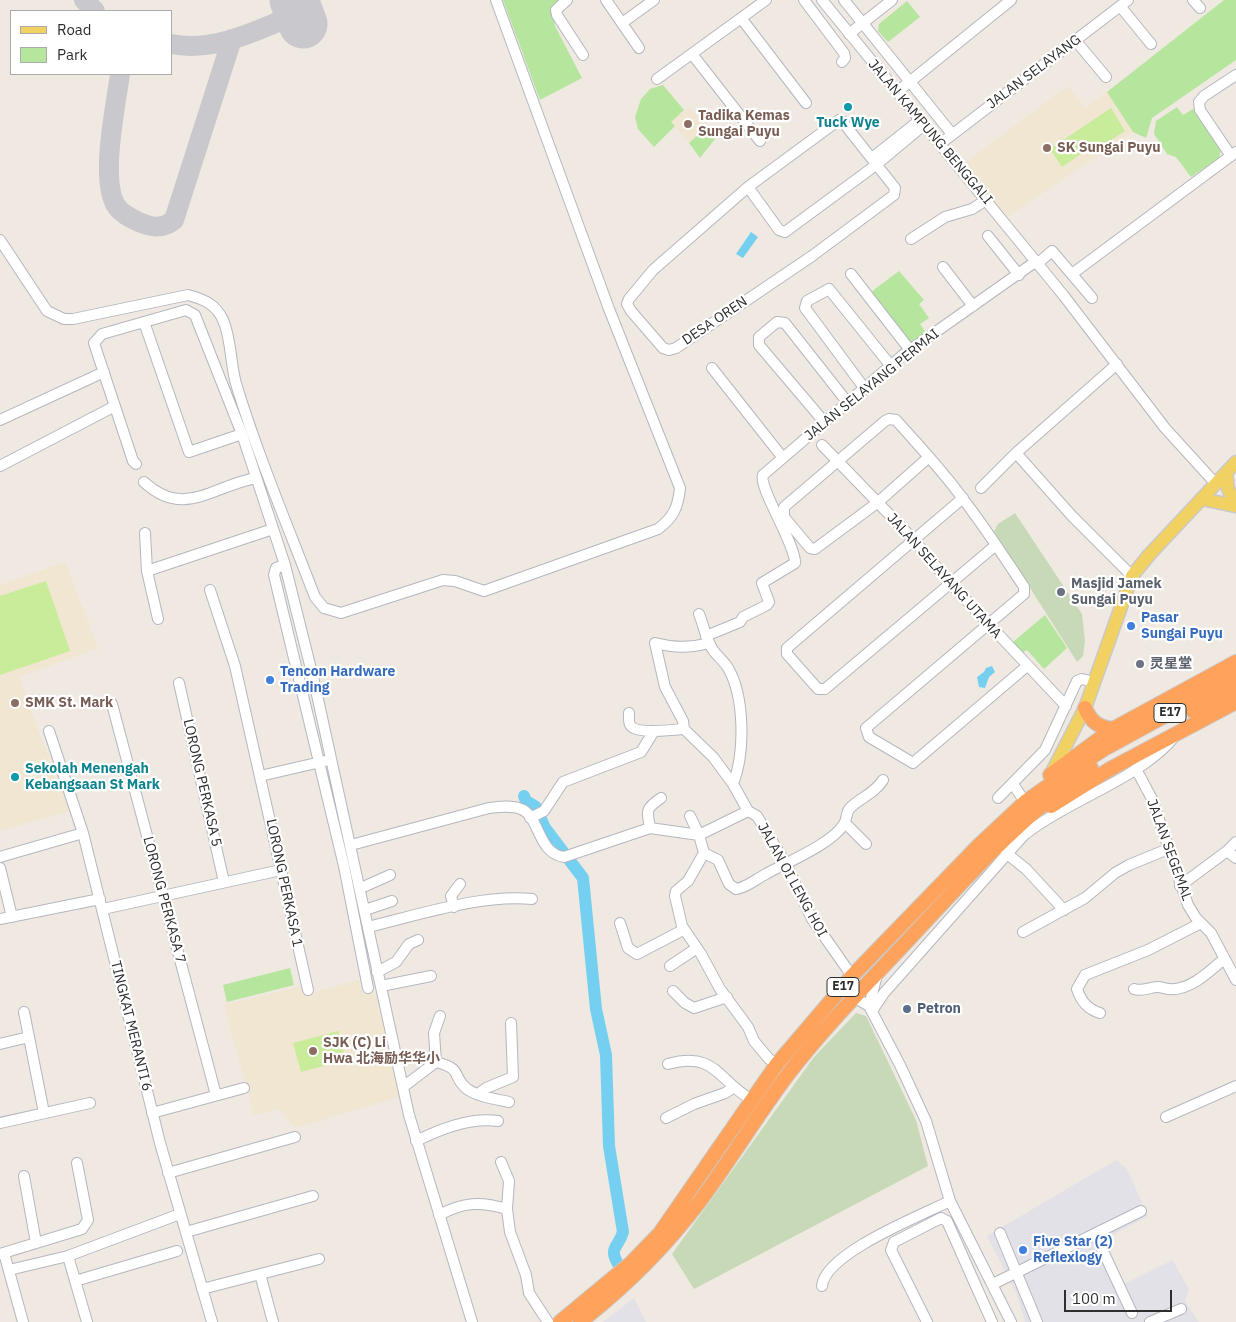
<!DOCTYPE html>
<html>
<head>
<meta charset="utf-8">
<style>
  body { margin:0 }
  #map { position:relative; width:1236px; height:1322px; overflow:hidden; background:#efe9e1; font-family:"IBM Plex Sans",sans-serif }
  canvas { display:block }
  .legend { position:absolute; left:10px; top:10px; width:162px; height:65px; box-sizing:border-box; background:#fff; border:1px solid #ababab; margin:0; padding:6px 9px; list-style:none; font-size:15px; color:#2e2e2e }
  .legend li { display:flex; align-items:center; gap:10px; height:25px }
  .legend b { width:25px; border:1px solid #ababab }
  .scale { position:absolute; left:1064px; top:1290px; width:108px; height:22px; box-sizing:border-box; border:2px solid #2e2e2e; border-top:0; padding-left:6px; font-size:15px; line-height:18px; white-space:nowrap; color:#2e2e2e; -webkit-text-stroke:4px #fff; paint-order:stroke }
</style>
</head>
<body>
<div id="map">
<canvas width="1236" height="1322"></canvas>
<ul class="legend">
<li><b style="height:6px;background:#f2d163"></b>Road</li>
<li><b style="height:14px;background:#b6e59e"></b>Park</li>
</ul>
<div class="scale">100 m</div>
</div>
<script>
const ctx = document.querySelector('canvas').getContext('2d');
ctx.lineJoin = 'round';
function fill(path, color) {
  ctx.fillStyle = color;
  ctx.fill(path, 'evenodd');
}
function strokePath(path, color, width, dash) {
  ctx.strokeStyle = color;
  ctx.lineWidth = width;
  ctx.lineCap = dash ? 'butt' : 'round';
  ctx.setLineDash(dash || []);
  ctx.stroke(path);
}
function write(font, color, halo, rows, align = 'center') {
  ctx.font = font + ' "IBM Plex Sans","Noto Sans SC",sans-serif';
  ctx.lineWidth = 4.5;
  ctx.setLineDash([]);
  ctx.textBaseline = 'middle';
  ctx.strokeStyle = halo;
  ctx.fillStyle = color;
  for (const [text, x, y, turn = 0] of rows) {
    ctx.save();
    ctx.translate(x, y);
    ctx.rotate((+turn || 0) * Math.PI / 180);
    ctx.textAlign = isNaN(turn) ? turn : align;
    if (halo) ctx.strokeText(text, 0, 0);
    ctx.fillText(text, 0, 0);
    ctx.restore();
  }
}
const industrial = new Path2D(`
  M1116 1160 1127 1169 1148 1216 1101 1241 1124 1284 1173 1260 1189 1290 1185 1301 1199 1322H1025L1017 1295 987 1236Z
  M634 1298 646 1322H603Z`);
const education = new Path2D(`
  M1068 86 1085 108 1107 92 1133 132 1007 217 964 164Z
  M689 107 707 127 689 143 671 122Z
  M65 562 98 648 20 677 38 730 72 810 0 831V585Z
  M359 980 363 995 375 992 399 1097 295 1128 279 1109 254 1115 224 1005 300 986 303 995Z`);
const green = new Path2D(`
  M503 0H562L553 12 555 26 582 78 540 100Z
  M1224 0H1236V60L1152 118 1146 138 1133 132 1107 92Z
  M907 1 920 17 888 42 878 31 879 24Z
  M663 85 684 110 671 122 675 126 654 147 638 129 635 117 641 99 650 89Z
  M1177 107 1183 115 1193 109 1221 149 1219 158 1191 177 1176 157 1167 154 1154 134 1156 121Z
  M707 127 715 139 700 158 689 143Z
  M899 271 924 300 919 304 929 318 920 324 927 334 912 344 907 342 871 292Z
  M1045 615 1067 648 1044 669 1027 650 1022 653 1013 642Z
  M290 968 294 985 227 1002 223 985Z`);
const cemetery = new Path2D(`
  M1015 513 1082 614 1085 641 1083 656 1077 662 994 531 998 524Z
  M856 1013 866 1016 916 1120 928 1166 694 1289 672 1254 814 1057Z`);
const pitch = new Path2D(`
  M1111 108 1125 131 1096 150 1091 147 1062 167 1050 149Z
  M46 581 70 651 0 675V596Z
  M338 1031 346 1060 301 1072 293 1043Z`);
const water = new Path2D(`
  M751 232 758 237 743 258 736 254Z
  M992 666 995 672 989 677 985 688 979 687 977 677 984 672 986 668Z`);
const river = new Path2D(`
  M524 796 526 801 536 807 545 828 583 878 596 1009 606 1055 609 1146 623 1232C619 1247 608 1247 618 1264`);
const taxiway = new Path2D(`
  M84 0 95 11
  M171 44C215 53 260 29 299 13
  M120 74C116 105 99 182 117 207 122 214 131 218 139 222 152 228 163 229 174 220L232 39`);
const runway = new Path2D(`
  M294 0 303 24`);
const minor = new Path2D(`
  M567 0 556 10 557 15 583 55
  M606 0 639 48
  M804 0 844 53 845 58 842 62
  M822 0 1064 296 1165 428 1216 484
  M844 0 952 134
  M1193 0 1200 8
  M1120 6 1151 44
  M741 18 806 103
  M622 23 654 0
  M849 34 892 0
  M1075 40 1106 77
  M692 54 760 141
  M657 79 766 0
  M897 92 1011 0
  M839 120 842 121 895 188 894 195 812 256 676 348 669 350 663 348 631 311 627 304 629 299 653 270 748 187Z
  M940 144 1128 0
  M1231 156 1200 110 1199 102 1204 96 1236 75
  M872 158 920 120
  M748 187 779 230 785 232 876 165 924 125
  M988 236 1019 275
  M911 239 945 217 972 209 986 200
  M0 240 47 311 64 319H73L188 295C203 299 216 304 223 320 232 340 230 366 237 387 259 458 288 527 315 597L324 608 341 613 443 580 455 581 484 591 658 529C674 517 678 507 680 488L609 309 496 0
  M1037 264 1052 251 1092 298
  M943 267 973 306
  M851 274 910 350
  M1072 274 1236 152
  M144 322 189 452 242 434
  M712 368 783 458
  M865 389 805 308 807 301 829 289 891 366
  M0 420 104 372
  M825 423 759 345V337L777 322 785 323 848 403
  M822 445 915 541 950 583 1066 706
  M1016 453 1072 516 1132 576
  M929 457 877 503 815 549 810 548 784 517V507L885 421 889 419 896 420C919 446 943 471 963 499 985 527 1004 557 1024 587V594L866 728 869 737 913 763 1027 666
  M136 464 133 461 94 343 102 334 186 310 195 315 242 434 285 565 314 681 409 1115 472 1322
  M0 466 115 406
  M144 482C184 519 212 486 256 478
  M981 488 1016 453 1117 364
  M963 498 787 648V654L818 689H825L996 545
  M145 533 147 571 158 619
  M285 565 276 568 274 575 344 866 368 988
  M147 571 273 529
  M210 590 235 666 308 990
  M699 614C704 626 706 640 713 650 717 656 724 661 728 668 745 697 745 754 733 784
  M706 636 740 622 743 617 767 605 769 602 762 583 795 563C796 545 758 487 763 475L903 355 1035 262
  M709 643C690 648 675 648 655 643L665 687 683 721 684 729 713 757 733 784 748 811 757 816 786 864 812 919 852 976
  M179 683 224 882
  M112 704 216 1095
  M629 713C629 717 628 723 631 726 637 734 674 730 684 729
  M49 731 83 833 160 1143 212 1322
  M1136 769 1152 799 1188 905 1196 918 1211 933 1236 980
  M260 776 325 761
  M1013 784 1025 802
  M998 798 1045 750 1077 681 1082 679 1094 682
  M690 816 699 835 704 853 718 860 729 884 736 889C748 887 756 879 766 874 787 862 832 844 844 824 848 818 845 812 851 807 862 797 875 793 883 780
  M530 818 544 811 563 782 641 752 654 731
  M845 823 866 844
  M650 828C647 810 645 809 661 798
  M351 845 489 808C499 807 511 805 521 809 540 816 537 853 564 857L650 828 699 835 748 811
  M1227 851 1236 858
  M704 853 688 881 676 891 675 896 682 926 701 954 720 989 748 1027 754 1041 769 1059 777 1064
  M1006 853 1026 869 1064 910
  M0 857 83 833
  M0 868 12 917
  M1180 886 1227 851 1236 842
  M361 888 390 875
  M454 907 451 896 460 884
  M103 909 281 870
  M365 910 392 901
  M0 919 100 899
  M620 923 628 948 637 954 683 930
  M368 927C418 915 481 894 532 899
  M1023 932 1085 898 1115 873 1129 865 1168 849
  M670 966 697 948
  M377 972 396 962 409 944 418 940
  M381 986 431 976
  M1134 989C1143 992 1149 987 1158 987 1162 987 1165 989 1169 989 1190 991 1210 971 1224 959
  M673 991 685 1003 694 1008 727 997
  M852 1000H859L869 1006 900 1065 926 1121 950 1201 1011 1322
  M869 1006 877 975
  M872 1011 884 993 1024 835C1068 800 1142 778 1175 736
  M24 1012 44 1113
  M1100 1013C1087 1009 1081 1001 1077 989L1085 975 1148 950 1201 923
  M0 1044 29 1037
  M436 1062C464 1069 451 1076 467 1089 479 1097 495 1099 509 1102
  M436 1062 434 1033 440 1016
  M668 1064C716 1051 717 1080 752 1100
  M403 1087 436 1062
  M478 1094 486 1088 513 1077 511 1023
  M152 1113 244 1088
  M1166 1117 1236 1086
  M666 1118 694 1104 725 1093 733 1088
  M0 1123 90 1103
  M416 1141C440 1129 472 1117 498 1121
  M501 1162 509 1181 507 1209 510 1232 526 1275 529 1293 548 1322
  M168 1173 295 1137
  M24 1176 36 1243
  M439 1215C464 1202 480 1201 507 1209
  M186 1232 313 1196
  M1000 1233 1037 1322
  M1095 1234 1132 1313
  M4 1253 23 1322
  M0 1254 82 1229 88 1220 77 1163
  M68 1256 87 1322
  M9 1270 68 1256 180 1214
  M260 1274 273 1322
  M75 1281 177 1251
  M993 1284 1141 1211
  M822 1286C825 1253 922 1215 950 1201
  M202 1289 319 1259
  M927 1322 891 1250 894 1242 941 1218 947 1221 992 1322
  M1150 1322 1181 1309`);
const major = new Path2D(`
  M1226 473 1228 488 1235 506
  M1202 499 1235 506
  M1052 772 1085 708 1132 576 1149 555 1236 462`);
const highway = new Path2D(`
  M1085 708C1091 722 1098 727 1113 729
  M1193 711 1236 688
  M1050 775 1113 729 1236 662
  M1051 806 1110 769 1236 702
  M560 1322 630 1264 660 1233 777 1064 852 976 979 845 1025 802 1065 774 1104 749 1236 677
  M580 1322C625 1287 666 1246 700 1201 731 1159 758 1114 789 1073 827 1024 870 981 911 937 968 876 1022 815 1091 768`);
const markers = [
  [848,107,5,"#0f9aa8"],
  [688,124,5,"#8d6e63"],
  [1047,148,5,"#8d6e63"],
  [1061,592,5,"#6b7280"],
  [1131,626,5,"#3f7fe0"],
  [1140,664,5,"#6b7280"],
  [270,680,5,"#3f7fe0"],
  [15,703,5,"#8d6e63"],
  [15,777,5,"#0f9aa8"],
  [907,1009,5,"#5c6f8a"],
  [313,1051,5,"#8d6e63"],
  [1023,1250,5,"#3f7fe0"]
];
const shields = [
  [1170,713,32],
  [843,987,32]
];
const shieldNames = [
  ["E17",1170,713],
  ["E17",843,987]
];
const streetNames = [
  ["JALAN SELAYANG",1034,72,-37],
  ["JALAN KAMPUNG BENGGALI",930,132,50],
  ["DESA OREN",715,321,-34],
  ["JALAN SELAYANG PERMAI",872,385,-39],
  ["JALAN SELAYANG UTAMA",944,576,48],
  ["LORONG PERKASA 5",202,783,77],
  ["JALAN SEGEMAL",1169,850,70],
  ["JALAN OI LENG HOI",792,880,61],
  ["LORONG PERKASA 1",284,883,78],
  ["LORONG PERKASA 7",164,900,75],
  ["TINGKAT MERANTI 6",131,1026,76]
];
const educationNames = [
  ["Tadika Kemas",698,116],
  ["Sungai Puyu",698,132],
  ["SK Sungai Puyu",1057,148],
  ["SMK St. Mark",25,703],
  ["SJK (C) Li",323,1043],
  ["Hwa 北海励华华小",323,1059]
];
const cultureNames = [
  ["Tuck Wye",848,123],
  ["Sekolah Menengah",25,769,"left"],
  ["Kebangsaan St Mark",25,785,"left"]
];
const worshipNames = [
  ["Masjid Jamek",1071,584],
  ["Sungai Puyu",1071,600],
  ["灵星堂",1150,664]
];
const shopNames = [
  ["Pasar",1141,618],
  ["Sungai Puyu",1141,634],
  ["Tencon Hardware",280,672],
  ["Trading",280,688],
  ["Five Star (2)",1033,1242],
  ["Reflexlogy",1033,1258]
];
const serviceNames = [
  ["Petron",917,1009]
];
fill(industrial, '#e3e1e8');
fill(education, '#f0e6d1');
fill(green, '#b6e59e');
fill(cemetery, '#c8d9b8');
fill(pitch, '#c9ec9a');
fill(water, '#75cff0');
strokePath(river, '#75cff0', 12);
strokePath(taxiway, '#c9c8cc', 20);
strokePath(runway, '#c9c8cc', 49);
strokePath(minor, '#b4b7c1', 12);
strokePath(major, '#c9c9c9', 15);
strokePath(highway, '#c9c9c9', 16);
strokePath(minor, '#fff', 10);
strokePath(major, '#f2d163', 12);
strokePath(highway, '#ffa35c', 14);
for (const [x, y, r, color] of markers) {
  const dot = new Path2D();
  dot.arc(x, y, r, 0, 2 * Math.PI);
  ctx.fillStyle = color;
  ctx.fill(dot);
  strokePath(dot, '#fff', 2);
}
for (const [x, y, w] of shields) {
  const box = new Path2D();
  box.roundRect(x - w / 2, y - 9.5, w, 19, 4);
  ctx.fillStyle = '#fff';
  ctx.fill(box);
  strokePath(box, '#2e2e2e', 1);
}
write('bold 12px', '#2e2e2e', null, shieldNames);
write('14px', '#2e2e2e', '#fff', streetNames);
write('bold 14px', '#785e54', '#fff', educationNames, 'left');
write('bold 14px', '#0d838f', '#fff', cultureNames);
write('bold 14px', '#5b616d', '#fff', worshipNames, 'left');
write('bold 14px', '#366cbe', '#fff', shopNames, 'left');
write('bold 14px', '#4e5e75', '#fff', serviceNames, 'left');
</script>
</body>
</html>
